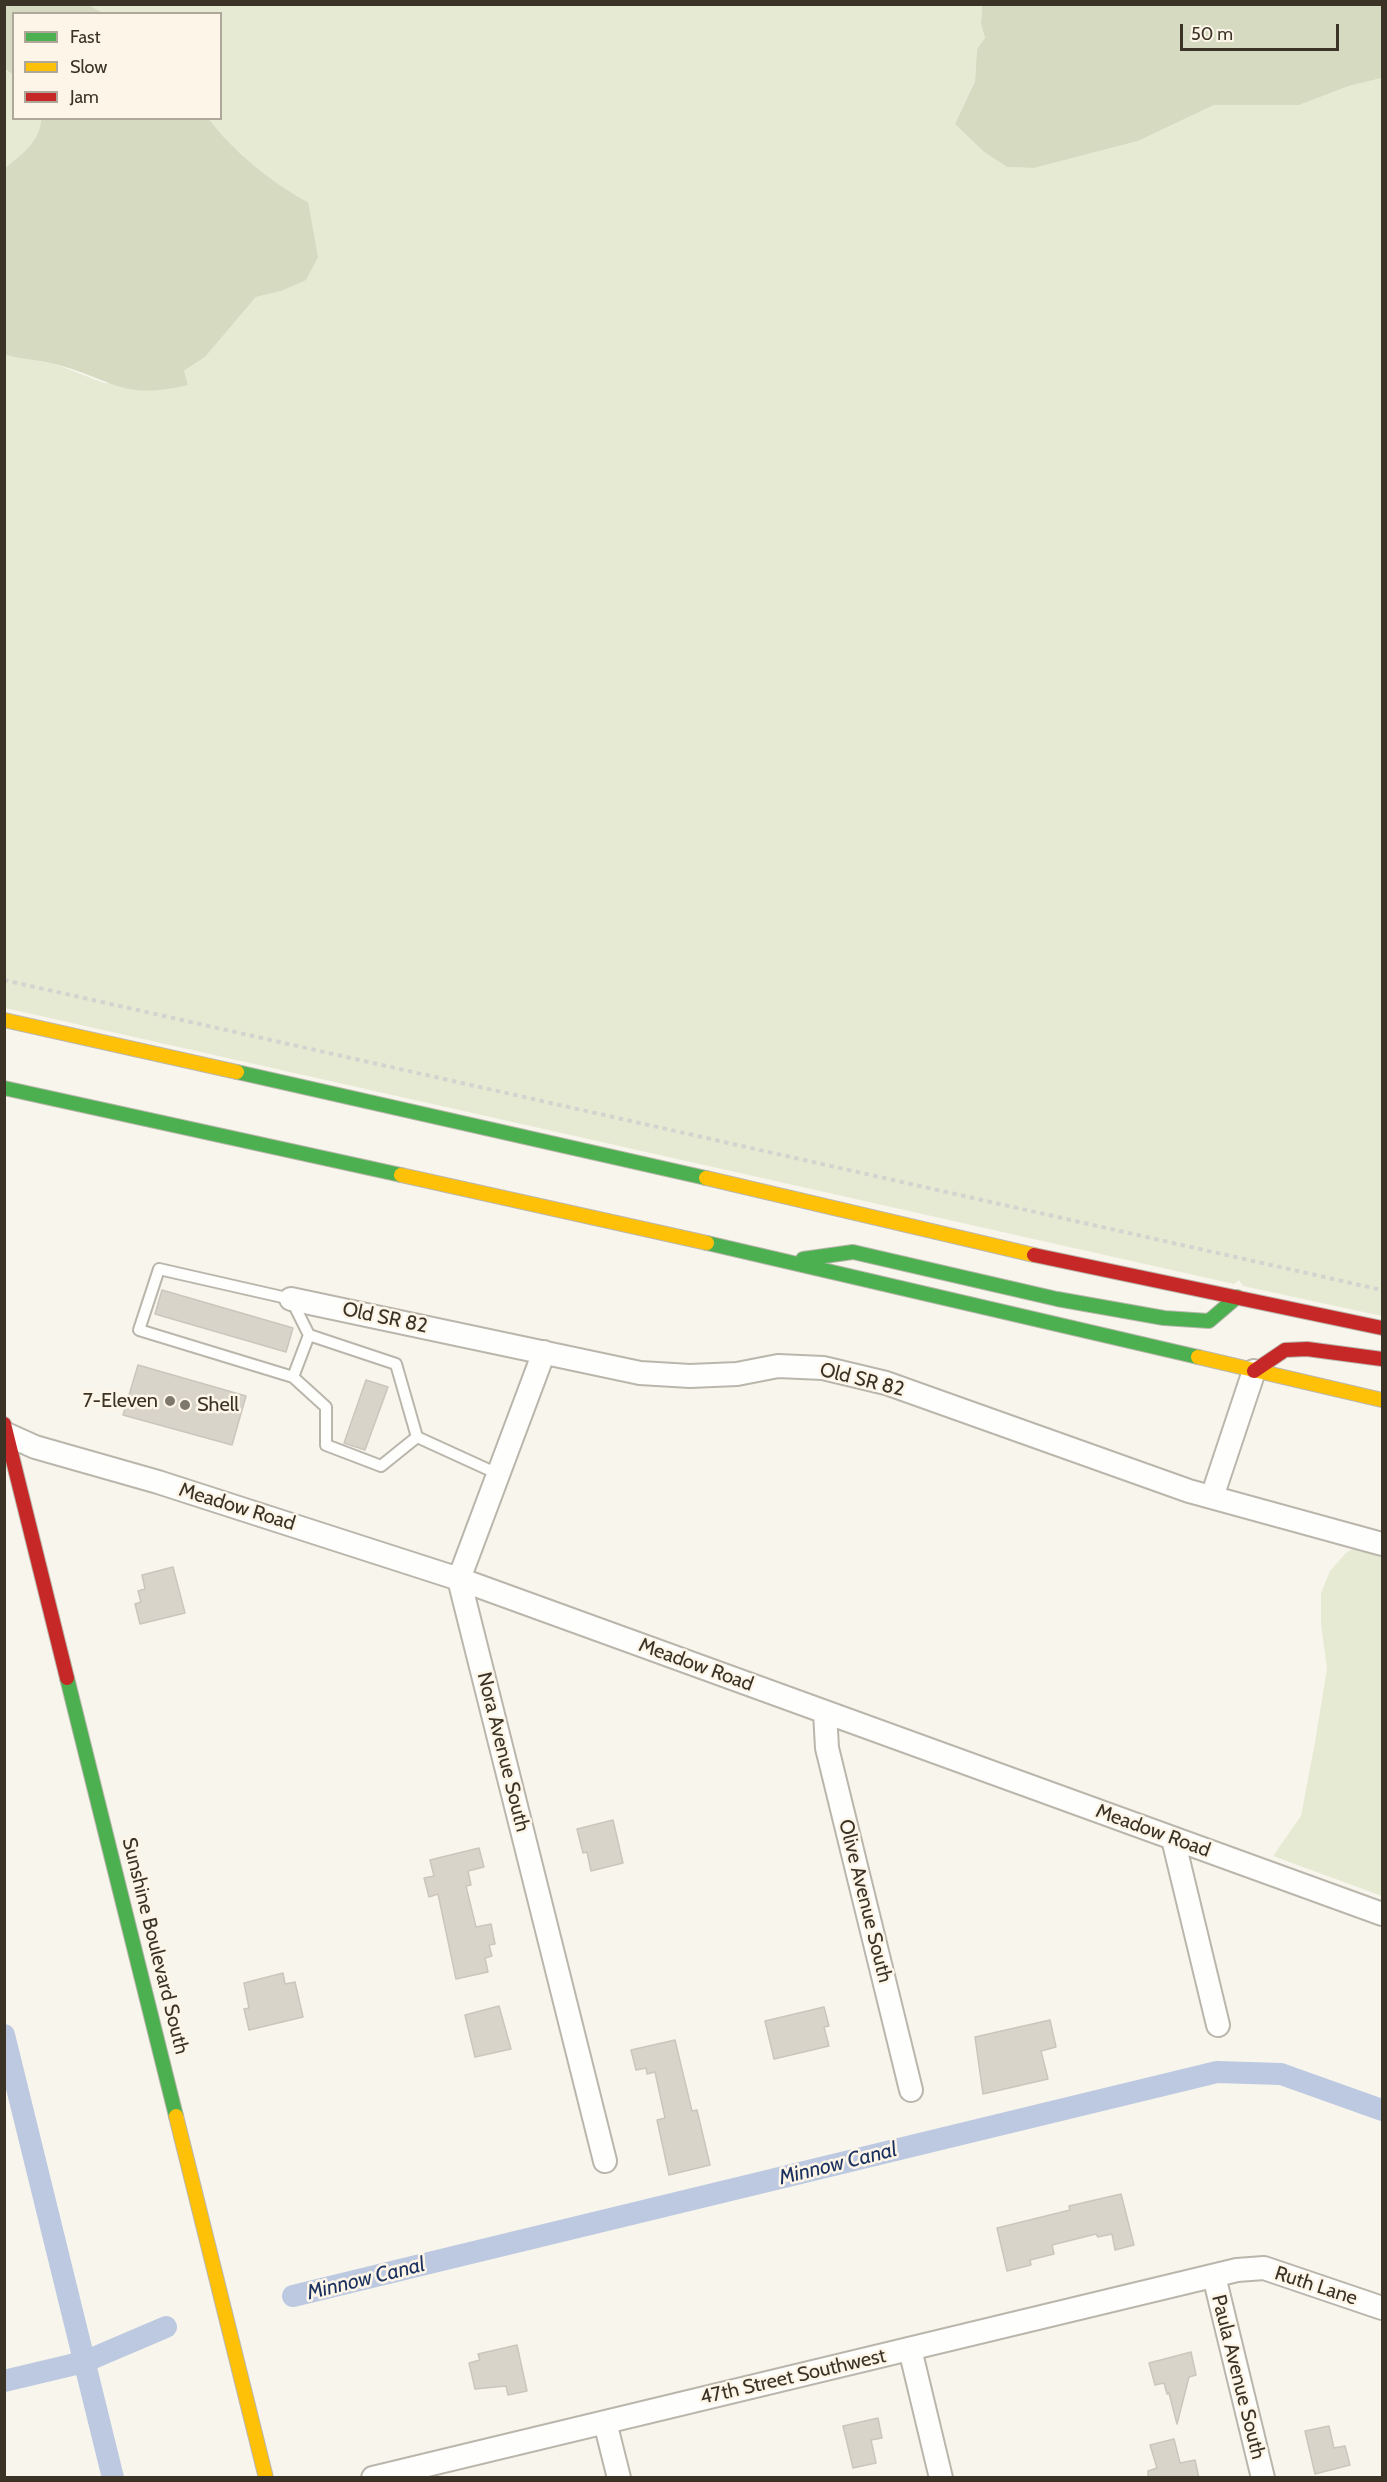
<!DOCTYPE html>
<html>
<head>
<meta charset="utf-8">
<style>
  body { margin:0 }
  #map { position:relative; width:1387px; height:2482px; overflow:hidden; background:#f8f5ed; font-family:Cabin,sans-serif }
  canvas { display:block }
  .frame { position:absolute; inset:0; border:6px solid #3b3326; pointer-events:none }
  .legend { position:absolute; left:12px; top:12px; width:210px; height:108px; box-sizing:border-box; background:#fdf6e8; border:2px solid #afa89a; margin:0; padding:8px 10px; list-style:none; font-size:18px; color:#3b3326 }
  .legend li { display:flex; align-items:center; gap:12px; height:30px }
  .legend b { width:30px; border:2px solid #afa89a }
  .scale { position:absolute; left:1180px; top:24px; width:159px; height:27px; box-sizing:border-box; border:3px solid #3b3326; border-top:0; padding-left:8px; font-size:18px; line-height:21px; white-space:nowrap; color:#3b3326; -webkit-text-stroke:4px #fdf6e8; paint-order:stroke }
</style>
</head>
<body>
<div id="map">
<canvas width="1387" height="2482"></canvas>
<div class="frame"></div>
<ul class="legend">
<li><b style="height:8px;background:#4caf50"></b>Fast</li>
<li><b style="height:8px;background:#ffc107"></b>Slow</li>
<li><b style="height:8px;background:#c62828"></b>Jam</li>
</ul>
<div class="scale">50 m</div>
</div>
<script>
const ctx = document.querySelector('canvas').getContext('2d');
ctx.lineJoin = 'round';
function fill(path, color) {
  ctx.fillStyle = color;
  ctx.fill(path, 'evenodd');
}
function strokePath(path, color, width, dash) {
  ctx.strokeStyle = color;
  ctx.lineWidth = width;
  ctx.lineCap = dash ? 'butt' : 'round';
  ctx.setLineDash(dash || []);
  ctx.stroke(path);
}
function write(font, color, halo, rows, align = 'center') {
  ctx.font = font + ' Cabin,sans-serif';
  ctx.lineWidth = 5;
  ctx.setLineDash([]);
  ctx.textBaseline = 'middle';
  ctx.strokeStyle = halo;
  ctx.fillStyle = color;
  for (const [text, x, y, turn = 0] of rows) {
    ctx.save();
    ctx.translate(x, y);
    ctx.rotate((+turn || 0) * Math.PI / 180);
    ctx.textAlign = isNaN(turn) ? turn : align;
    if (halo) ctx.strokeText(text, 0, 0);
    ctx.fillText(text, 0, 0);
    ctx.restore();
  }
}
const green = new Path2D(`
  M89 5H982L981 24 985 38 977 49 975 80 955 124 984 152 1007 167 1034 168 1138 141 1214 105H1299L1349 86 1382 78V1316L1243 1286 1239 1280 1234 1284 5 1008V355L55 364 104 383 188 385 183 372 205 357 256 297 281 291 308 202C273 184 232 150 209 119L220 118V14L103 13Z
  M4 69 13 75 14 118 41 119C40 142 21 155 5 168Z
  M1382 1531V1896L1273 1856 1301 1816 1315 1742 1327 1669 1321 1624V1593L1330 1571 1346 1553Z`);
const forest = new Path2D(`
  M4 5H89L103 13 14 14 13 75 5 69Z
  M982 5H1382V78L1349 86 1299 105H1214L1138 141 1034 168 1007 167 984 152 955 124 975 81 977 49 985 38 981 24Z
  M41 119H209C232 150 273 184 308 202L318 257 306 280 281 291 256 297 205 357 184 371 188 385C121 401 113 379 55 364 38 360 21 359 5 355V168C21 155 40 142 41 119Z`);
const canal = new Path2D(`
  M4 2035 113 2478
  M293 2296 1217 2072 1281 2074 1382 2110
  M4 2381 84 2362 166 2327`);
const building = new Path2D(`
  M162 1290 293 1328 286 1352 155 1314Z
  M138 1365 246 1396 232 1445 123 1415Z
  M366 1380 388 1387 365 1450 344 1443Z
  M173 1567 185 1613 140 1624 135 1604 141 1602 138 1591 145 1589 142 1575Z
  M613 1820 623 1863 591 1871 587 1852 583 1853 577 1829Z
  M479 1848 484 1867 468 1871 471 1885 466 1886 476 1927 491 1924 495 1944 489 1945 492 1956 485 1958 488 1972 456 1979 438 1894 429 1897 424 1878 434 1876 430 1860Z
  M283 1973 285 1984 295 1982 303 2017 249 2030 244 2009 249 2008 244 1983Z
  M499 2006 511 2049 475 2057 465 2015Z
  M824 2007 829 2026 824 2027 829 2046 774 2059 765 2021Z
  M1050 2020 1056 2047 1041 2051 1048 2079 983 2094 975 2037Z
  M675 2040 692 2111 697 2110 710 2165 669 2175 657 2120 665 2118 655 2072 647 2074 646 2068 636 2070 631 2050Z
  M1121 2194 1134 2245 1115 2250 1112 2234 1098 2237 1096 2234 1052 2245 1054 2254 1030 2260 1031 2265 1007 2271 997 2228 1070 2210 1069 2206Z
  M517 2345 527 2391 508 2395 506 2386 475 2389 469 2363 480 2360 478 2354Z
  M1191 2352 1196 2375 1189 2377 1177 2424 1169 2393 1167 2394 1164 2383 1155 2385 1149 2363Z
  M878 2418 882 2438 871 2440 876 2463 853 2468 843 2426Z
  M1329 2426 1334 2448 1345 2446 1350 2465 1315 2474 1305 2431Z
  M1174 2439 1180 2463 1195 2460 1199 2478H1148V2471L1157 2468 1150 2445Z`);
const path = new Path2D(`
  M4 980 1382 1290`);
const lane = new Path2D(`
  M293 1377 309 1335
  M417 1437 381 1466 326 1445V1407L293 1377 139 1330 159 1269 291 1299 309 1335 396 1364 417 1437 498 1474`);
const street = new Path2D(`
  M291 1299 640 1373 690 1376 737 1374 778 1366 823 1368 886 1383 1189 1491 1382 1544
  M544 1352 459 1579 605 2161
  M4 1433 35 1447 158 1482 459 1579 1382 1914
  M1212 1497 1254 1371
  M825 1712 827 1748 911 2090
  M1173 1839 1218 2025
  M1214 2276 1263 2478
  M910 2349 941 2478
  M605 2422 619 2478
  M373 2478 1237 2270 1264 2268 1382 2308`);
const fast = new Path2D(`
  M237 1072 706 1178
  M4 1088 401 1175
  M707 1243 1198 1357
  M803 1259 853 1252 1057 1299 1164 1318 1209 1321 1237 1297
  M67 1678 176 2116`);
const slow = new Path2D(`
  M4 1020 237 1072
  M401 1175 707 1243
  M706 1178 1034 1255
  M1198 1357 1382 1400
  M176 2116 266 2478`);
const jam = new Path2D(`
  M1034 1255 1382 1328
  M1254 1371 1285 1350 1307 1349 1382 1359
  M4 1424 67 1678`);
const markers = [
  [170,1401,6,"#7d776c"],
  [185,1405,6,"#7d776c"]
];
const streetNames = [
  ["Old SR 82",385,1318,12],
  ["Old SR 82",862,1380,14],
  ["Meadow Road",237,1507,17],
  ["Meadow Road",696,1665,20],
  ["Nora Avenue South",503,1752,76],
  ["Meadow Road",1153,1831,20],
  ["Olive Avenue South",865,1901,76],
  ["Sunshine Boulevard South",155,1946,76],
  ["Ruth Lane",1316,2286,18],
  ["47th Street Southwest",793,2377,-13],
  ["Paula Avenue South",1238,2377,76]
];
const poiNames = [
  ["7-Eleven",158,1401],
  ["Shell",197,1405,"left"]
];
const waterNames = [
  ["Minnow Canal",838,2164,-14],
  ["Minnow Canal",366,2279,-14]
];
fill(green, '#e6ead3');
fill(forest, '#d5dac0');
strokePath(canal, '#bcc9e0', 22);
fill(building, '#d9d4c9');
strokePath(building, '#cbc6bc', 1.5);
strokePath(lane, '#bab6ac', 14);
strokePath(street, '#bab6ac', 26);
strokePath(fast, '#bab6ac', 16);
strokePath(slow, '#bab6ac', 16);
strokePath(jam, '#bab6ac', 16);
strokePath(path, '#d5d3cf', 4, [4.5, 4.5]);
strokePath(lane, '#fefefc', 10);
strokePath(street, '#fefefc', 22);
strokePath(fast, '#4caf50', 14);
strokePath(slow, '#ffc107', 14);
strokePath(jam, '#c62828', 14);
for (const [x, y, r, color] of markers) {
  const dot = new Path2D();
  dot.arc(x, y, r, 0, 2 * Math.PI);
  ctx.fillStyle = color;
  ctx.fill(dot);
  strokePath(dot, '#fdf6e8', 2);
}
write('20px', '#3b3326', '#fdf6e8', streetNames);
write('20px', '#3b3326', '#fdf6e8', poiNames, 'right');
write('italic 21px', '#1a305e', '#fdf6e8', waterNames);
</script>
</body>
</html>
